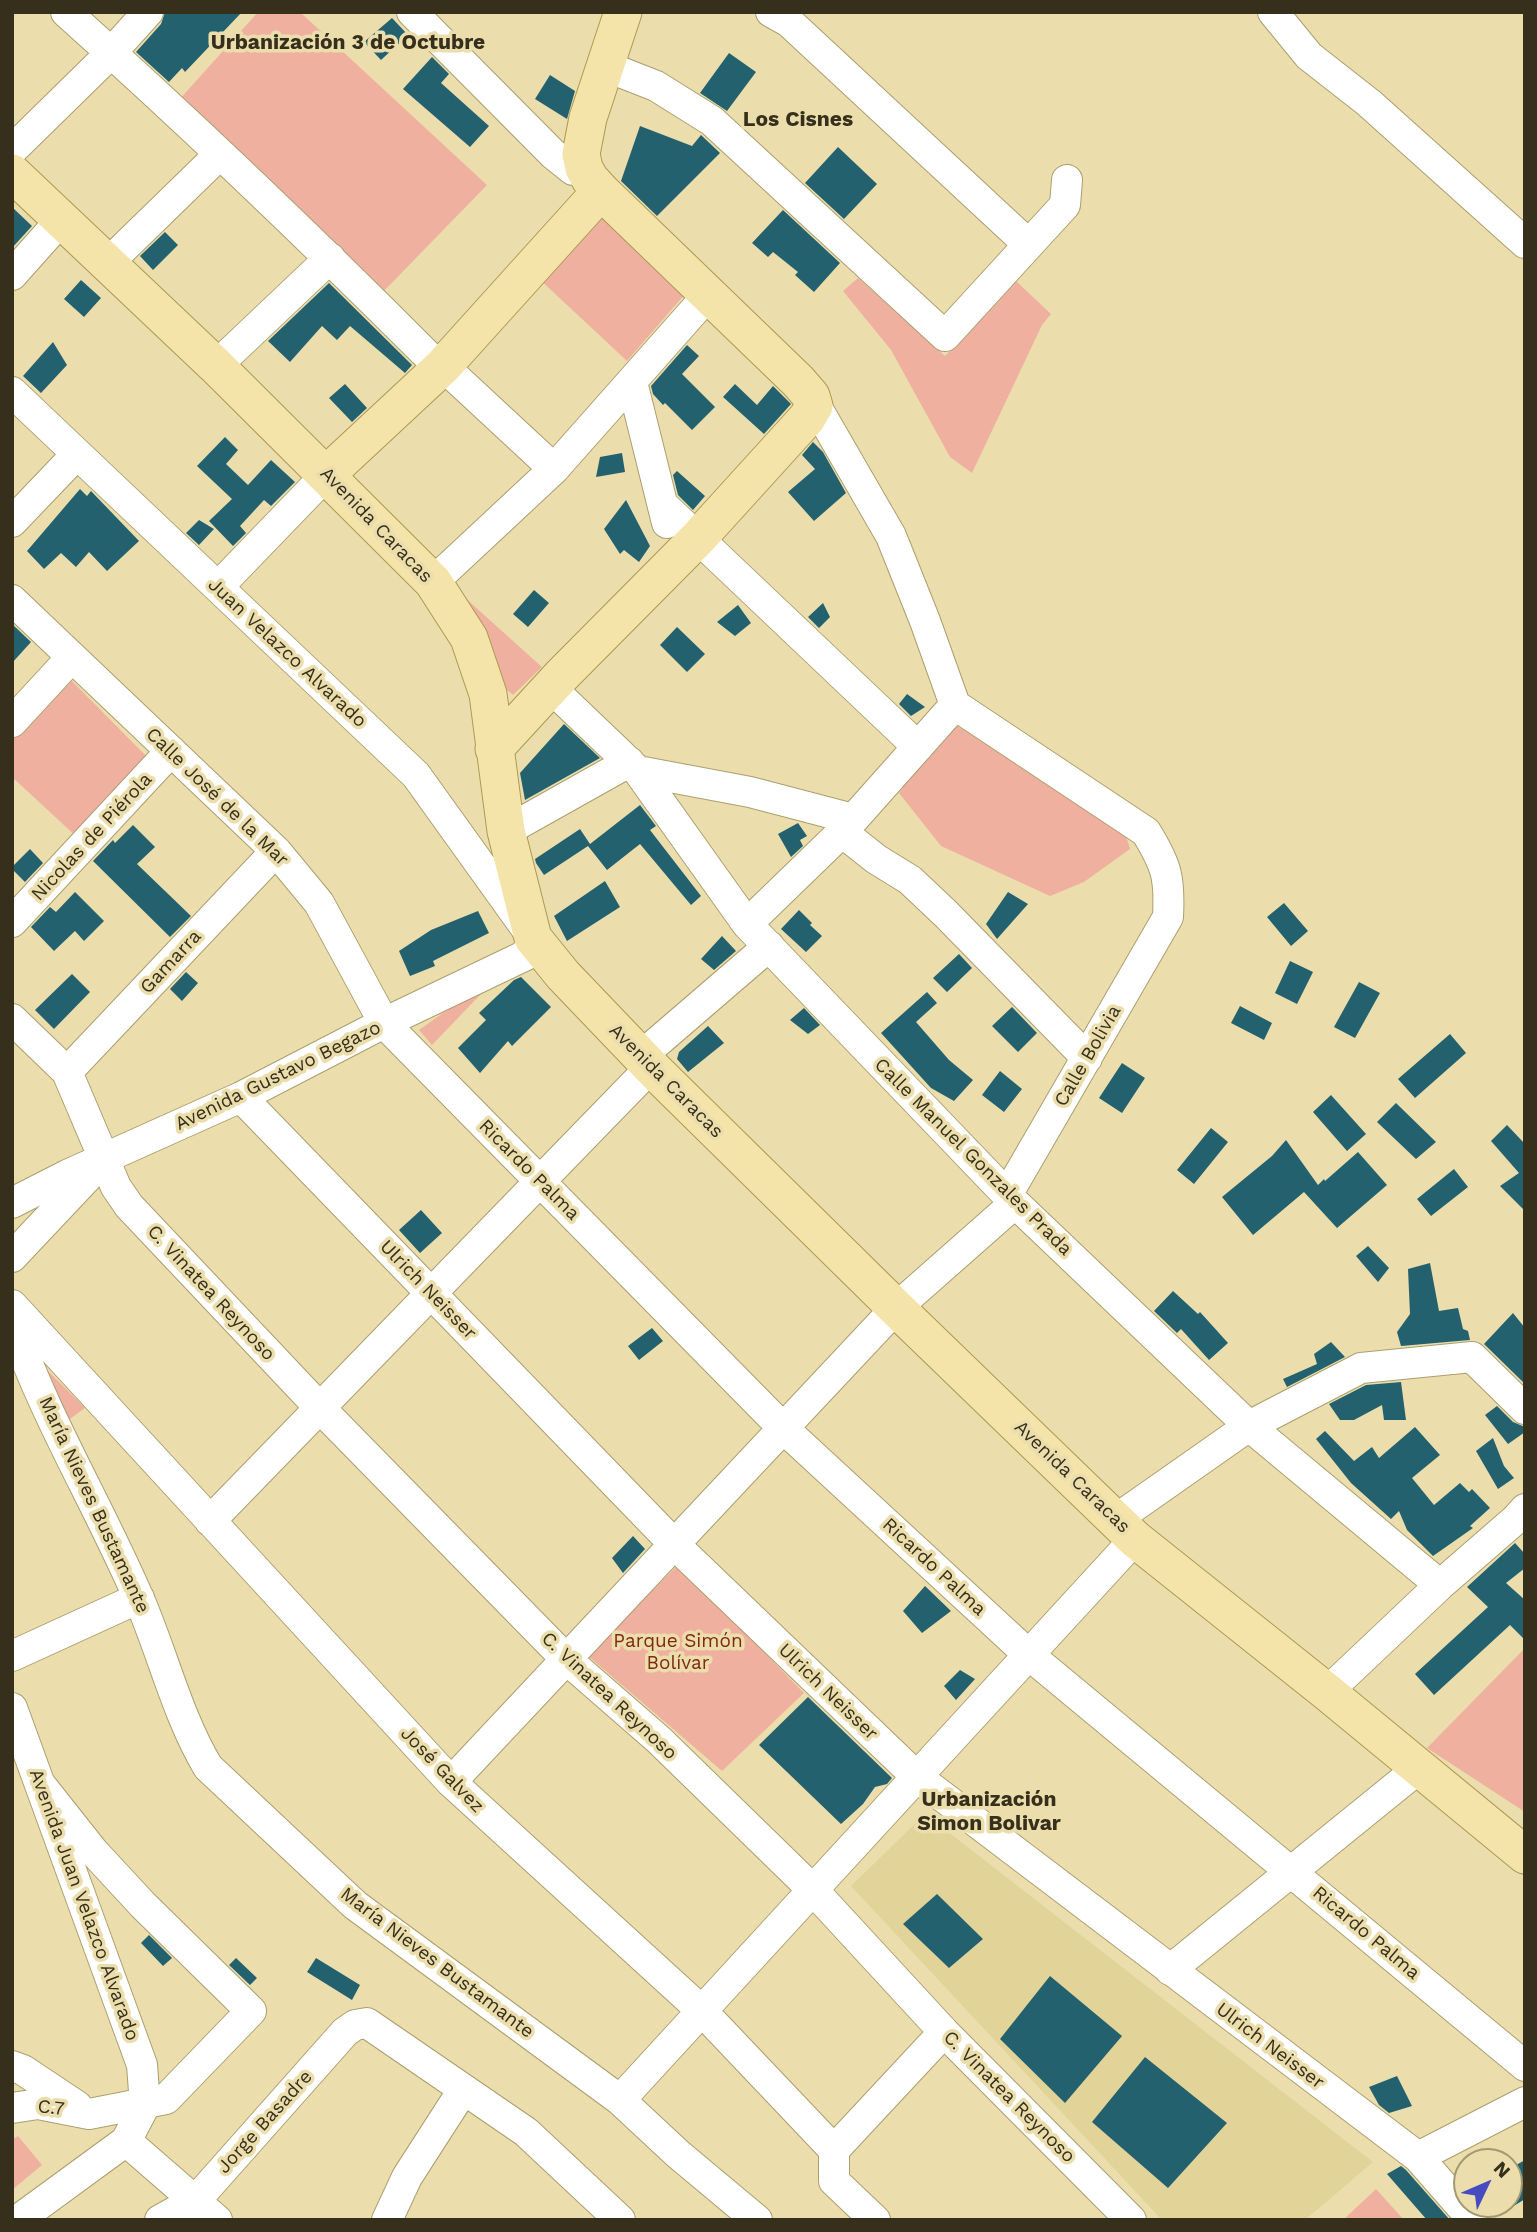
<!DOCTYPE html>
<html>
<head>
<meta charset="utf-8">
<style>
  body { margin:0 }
  #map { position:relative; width:1537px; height:2232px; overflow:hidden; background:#ebdeac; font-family:"Work Sans",sans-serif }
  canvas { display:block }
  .frame { position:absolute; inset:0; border:14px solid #352f1c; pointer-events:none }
  .north { position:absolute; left:1453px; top:2148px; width:70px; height:70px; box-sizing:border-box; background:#ebdeac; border:2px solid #a29872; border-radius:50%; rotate:46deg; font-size:19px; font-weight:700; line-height:28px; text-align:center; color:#352f1c }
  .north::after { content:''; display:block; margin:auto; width:24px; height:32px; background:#464bc0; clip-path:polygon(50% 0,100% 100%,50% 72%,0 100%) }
</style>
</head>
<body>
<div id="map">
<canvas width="1537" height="2232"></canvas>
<div class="frame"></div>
<div class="north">N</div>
</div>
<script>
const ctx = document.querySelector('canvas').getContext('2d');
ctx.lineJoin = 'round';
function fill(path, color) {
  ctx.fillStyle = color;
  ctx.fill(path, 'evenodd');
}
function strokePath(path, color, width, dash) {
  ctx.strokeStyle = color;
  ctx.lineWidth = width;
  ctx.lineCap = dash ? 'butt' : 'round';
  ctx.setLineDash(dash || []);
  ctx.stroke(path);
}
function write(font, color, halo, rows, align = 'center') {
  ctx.font = font + ' "Work Sans",sans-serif';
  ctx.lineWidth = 7;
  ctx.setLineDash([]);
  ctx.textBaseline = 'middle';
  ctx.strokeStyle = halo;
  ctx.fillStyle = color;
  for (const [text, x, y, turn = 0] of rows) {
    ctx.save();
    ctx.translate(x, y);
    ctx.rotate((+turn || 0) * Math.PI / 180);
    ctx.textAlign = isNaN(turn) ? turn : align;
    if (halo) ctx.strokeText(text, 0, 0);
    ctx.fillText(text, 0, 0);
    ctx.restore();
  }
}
const built = new Path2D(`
  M925 1814 1373 2162 1305 2220H1162L851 1886Z`);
const green = new Path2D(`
  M258 12H300L487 185 381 294 178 101Z
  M598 210 686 293 627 361 536 276Z
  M858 278 945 356 1016 281 1051 314 1042 325 972 473 950 457 891 350 843 291Z
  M463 596 542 667 513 695 501 685Z
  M69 678 151 761 79 839 12 777V738Z
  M951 722 1124 829 1130 849 1084 882 1050 896 941 846 899 793Z
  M477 989 481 994 432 1045 419 1030Z
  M37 1360 85 1408 63 1424Z
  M678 1565 804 1693 722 1771 587 1655Z
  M1525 1648V1812L1427 1748Z
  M18 2136 42 2165 12 2190V2140Z
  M1376 2189 1404 2220H1343Z`);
const building = new Path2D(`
  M165 12H242L185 72 182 68 169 82 136 52 161 24Z
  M392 18 408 35 381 60 364 42Z
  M729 53 756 72 727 111 700 93Z
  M432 57 449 74 441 83 489 126 470 147 403 89Z
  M550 75 575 91 567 119 535 99Z
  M640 126 692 146 701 135 720 153 657 216 621 181Z
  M838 147 877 184 844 219 805 183Z
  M12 207 32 226 12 248Z
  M783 210 840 263 814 292 795 275 798 272 773 252 768 257 752 243Z
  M165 232 178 245 153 270 140 256Z
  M81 280 101 298 84 317 64 299Z
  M329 283 412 365 405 373 350 326 337 340 322 326 290 362 268 341Z
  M53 342 67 365 41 393 23 376Z
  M687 345 699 356 682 374 715 407 692 430 665 403 663 405 653 394 651 386Z
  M345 384 367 408 352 422 329 398Z
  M735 384 757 405 773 386 791 404 764 434 723 397Z
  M225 437 238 450 226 464 248 485 271 460 295 482 271 506 264 500 240 526 246 533 233 546 209 521 232 499 197 466Z
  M813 442 823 452 846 493 814 521 788 492 815 469 802 455Z
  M622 453 625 472 596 477 600 457Z
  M677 471 705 496 693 510 678 495 673 475Z
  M80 489 87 496 91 491 139 541 107 571 89 552 76 567 61 553 44 569 27 551Z
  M626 500 650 546 639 562 624 550 620 554 604 529Z
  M199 520 214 529 199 545 186 533Z
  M534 590 549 603 528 627 513 614Z
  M823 603 830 617 819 628 808 617Z
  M738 605 751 623 735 636 717 622Z
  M12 624 31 642 12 663Z
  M677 627 705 654 687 672 660 645Z
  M907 694 925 707 911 716 899 704Z
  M564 724 600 758 525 800 520 773Z
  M640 805 656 826 650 830 701 896 691 905 640 844 607 870 588 846 544 875 536 863 535 859 580 829 590 844Z
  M798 823 807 836 800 840 803 846 791 857 778 834Z
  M133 825 155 847 137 864 191 916 170 937 93 861 113 840 115 843Z
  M30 849 43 863 25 882 12 869V867Z
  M605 881 620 907 567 941 554 916Z
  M75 892 104 921 84 941 75 931 54 951 31 927 50 907 56 912Z
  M1008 892 1028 904 997 939 986 924Z
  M1284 903 1308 931 1291 946 1267 917Z
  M799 910 812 923 810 925 822 936 806 952 781 929Z
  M478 911 489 933 433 961 435 966 410 976 399 951 431 930Z
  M722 936 736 951 714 970 701 959Z
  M959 954 972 968 947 992 933 978Z
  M1290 961 1313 972 1297 1004 1275 993Z
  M186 972 198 983 182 1001 170 989Z
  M72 974 90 992 54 1029 35 1010Z
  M521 977 551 1007 512 1046 508 1041 480 1073 458 1048 486 1020 479 1013 514 980Z
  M1359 982 1380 993 1355 1038 1334 1027Z
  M927 992 937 1003 916 1022 949 1060 973 1080 954 1101 931 1088 881 1033Z
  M1240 1006 1272 1023 1264 1040 1231 1023Z
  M1012 1007 1037 1033 1018 1052 992 1026Z
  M804 1008 820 1025 808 1034 790 1020Z
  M708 1026 724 1043 688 1072 677 1059 679 1052Z
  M1450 1034 1466 1053 1415 1098 1398 1079Z
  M1122 1063 1145 1078 1122 1113 1099 1098Z
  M1000 1071 1022 1089 1004 1112 982 1095Z
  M1331 1095 1366 1134 1347 1151 1313 1112Z
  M1396 1103 1436 1142 1416 1159 1377 1122Z
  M1507 1125 1525 1144V1211L1500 1186 1519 1173 1491 1141Z
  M1211 1128 1228 1142 1194 1184 1177 1170Z
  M1286 1140 1318 1185 1324 1179 1325 1181 1358 1152 1387 1185 1337 1228 1304 1192 1253 1235 1222 1197 1272 1156Z
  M1454 1169 1468 1187 1431 1216 1417 1199Z
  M421 1210 442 1233 420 1253 399 1230Z
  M1368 1246 1389 1268 1378 1282 1356 1256Z
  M1430 1263 1439 1311 1458 1308 1463 1329 1468 1331 1470 1340 1401 1346 1397 1332 1410 1314 1408 1269Z
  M1173 1291 1198 1314 1200 1312 1228 1343 1209 1360 1181 1329 1177 1333 1154 1311Z
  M1513 1313 1525 1328V1384L1484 1344Z
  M652 1328 663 1341 639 1360 628 1346Z
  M1331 1342 1345 1357 1287 1387 1283 1379 1317 1364 1314 1354Z
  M1401 1382 1406 1420H1384L1382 1405 1354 1420H1340L1329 1404 1366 1385Z
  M1497 1406 1513 1422 1525 1427V1432L1508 1444 1485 1415Z
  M1415 1427 1440 1455 1412 1478 1434 1505 1460 1483 1469 1492 1472 1489 1490 1508 1470 1526 1473 1528 1433 1556 1407 1530 1399 1511 1391 1519 1351 1483 1316 1439 1325 1431 1354 1461 1372 1447 1379 1458Z
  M1493 1438 1504 1466 1514 1478 1498 1489 1476 1451Z
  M633 1536 645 1549 623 1573 612 1558Z
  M1515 1543 1525 1554V1568L1506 1583 1525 1600V1640L1510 1625 1434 1695 1415 1674 1488 1607 1467 1587Z
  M925 1586 951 1611 922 1633 903 1611Z
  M960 1670 975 1679 956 1700 944 1686Z
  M808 1697 892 1778 887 1784 875 1787 863 1804 841 1824 759 1745Z
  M937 1894 983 1939 949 1968 903 1924Z
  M149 1935 172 1958 163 1966 141 1943Z
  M236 1958 257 1978 250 1985 229 1965Z
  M316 1958 360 1985 352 2000 307 1972Z
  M1050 1976 1122 2036 1065 2103 1000 2039Z
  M1145 2057 1227 2123 1168 2188 1092 2122Z
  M1397 2076 1412 2106 1389 2113 1379 2105 1369 2087Z
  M1525 2160V2199L1509 2209V2169Z
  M1401 2166 1406 2170 1450 2220H1427L1387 2174Z`);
const minor = new Path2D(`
  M66 12C190 123 310 238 427 355L443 366 554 469
  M412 12 553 154 573 170 584 168
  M771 12 789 22 1028 244
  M1273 12 1309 56 1369 103 1525 243
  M605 66 656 86 712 121 945 336 1065 205 1067 180
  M12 150 111 53 148 12
  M107 264 220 154
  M12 275 61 220
  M216 366 330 258
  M632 382 667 523
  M12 392 416 775 533 938 526 955 384 1023 241 1097 67 1175 12 1203
  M813 401 891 536 925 621 955 705 1146 832C1167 866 1170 878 1168 917L1007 1195
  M663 505 918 747
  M12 522 77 454
  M433 582 554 469 708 295
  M218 587 327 474
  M12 600 276 851 319 903 384 1023 783 1428 1029 1655 1525 2066
  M550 687 638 771 747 924 1015 1203 1249 1426 1440 1585
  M12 722 72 657
  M638 771 750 792 853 819
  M506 831 629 762
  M842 832 876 859 910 880 946 914 1087 1058
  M12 922 171 751
  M747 924 842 832 955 705
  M12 1019 67 1072 116 1187 129 1206 320 1408 566 1659 659 1740 813 1890 944 2032 1131 2220
  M640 1057 769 946
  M67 1072 276 851
  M241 1097 674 1544 917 1777 1418 2157 1473 2220
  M12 1257 95 1169
  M12 1305 451 1782 702 2011 834 2150V2181L875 2220
  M12 1322C45 1418 99 1506 139 1599 163 1654 177 1715 208 1767L355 1905 620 2100 678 2154 757 2220
  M1115 1520 1249 1426 1361 1368 1472 1357 1525 1409
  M210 1521 651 1067
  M12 1656 139 1598
  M1327 1692 1440 1585 1516 1519 1525 1509
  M12 1708 142 2065 145 2105
  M451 1782 896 1308 1015 1203
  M1170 1970 1419 1768
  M12 2066 23 2070 77 2106
  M620 2100 1135 1539
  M12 2108 38 2104 89 2114 166 2099 251 2011 143 1905 93 1851 40 1784
  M126 2141 217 2220
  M834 2150 944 2032
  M1418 2157 1525 2102
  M18 2220 126 2141 145 2105
  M160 2220 196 2200 345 2032 355 2025 367 2023 526 2132 620 2220
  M387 2220 407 2177 463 2090`);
const major = new Path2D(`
  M12 173 216 366 433 582 469 638 488 694 506 831 533 938 563 975 651 1067 896 1308 1135 1539 1327 1692 1525 1855
  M327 474 443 366 601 191
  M494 749 562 675 698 538 807 418 814 406 811 396 798 381 601 191 590 179 584 168 581 154 588 118 623 12`);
const streetNames = [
  ["Avenida Caracas",376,525,46],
  ["Juan Velazco Alvarado",287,653,43],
  ["Calle José de la Mar",217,797,44],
  ["Nicolas de Piérola",92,837,-47],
  ["Gamarra",171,962,-47],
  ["Calle Bolivia",1088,1056,-60],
  ["Avenida Gustavo Begazo",278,1076,-26],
  ["Avenida Caracas",666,1081,45],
  ["Calle Manuel Gonzales Prada",973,1157,45],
  ["Ricardo Palma",529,1170,45],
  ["Ulrich Neisser",428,1290,46],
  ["C. Vinatea Reynoso",211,1293,47],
  ["Avenida Caracas",1072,1477,44],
  ["María Nieves Bustamante",94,1505,65],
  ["Ricardo Palma",934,1567,43],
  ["Ulrich Neisser",828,1692,44],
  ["C. Vinatea Reynoso",609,1696,43],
  ["José Galvez",442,1770,46],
  ["Avenida Juan Velazco Alvarado",84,1905,70],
  ["Ricardo Palma",1366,1933,40],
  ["María Nieves Bustamante",437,1963,37],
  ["Ulrich Neisser",1270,2046,37],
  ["C. Vinatea Reynoso",1009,2097,45],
  ["C.7",51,2108,7],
  ["Jorge Basadre",265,2122,-48]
];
const parkNames = [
  ["Parque Simón",678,1641],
  ["Bolívar",678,1663]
];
const neighbourhoodNames = [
  ["Urbanización 3 de Octubre",348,43],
  ["Los Cisnes",798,120],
  ["Urbanización",989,1800],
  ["Simon Bolivar",989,1824]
];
fill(built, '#e2d399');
fill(green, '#f0b0a0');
fill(building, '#23616f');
strokePath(minor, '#ab9f6f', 32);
strokePath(major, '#ac9952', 39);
strokePath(minor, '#fff', 30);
strokePath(major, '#f4e4a9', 37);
write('19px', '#352f1c', '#ebdeac', streetNames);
write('19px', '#802811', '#ebdeac', parkNames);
write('bold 21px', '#352f1c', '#ebdeac', neighbourhoodNames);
</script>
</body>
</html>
